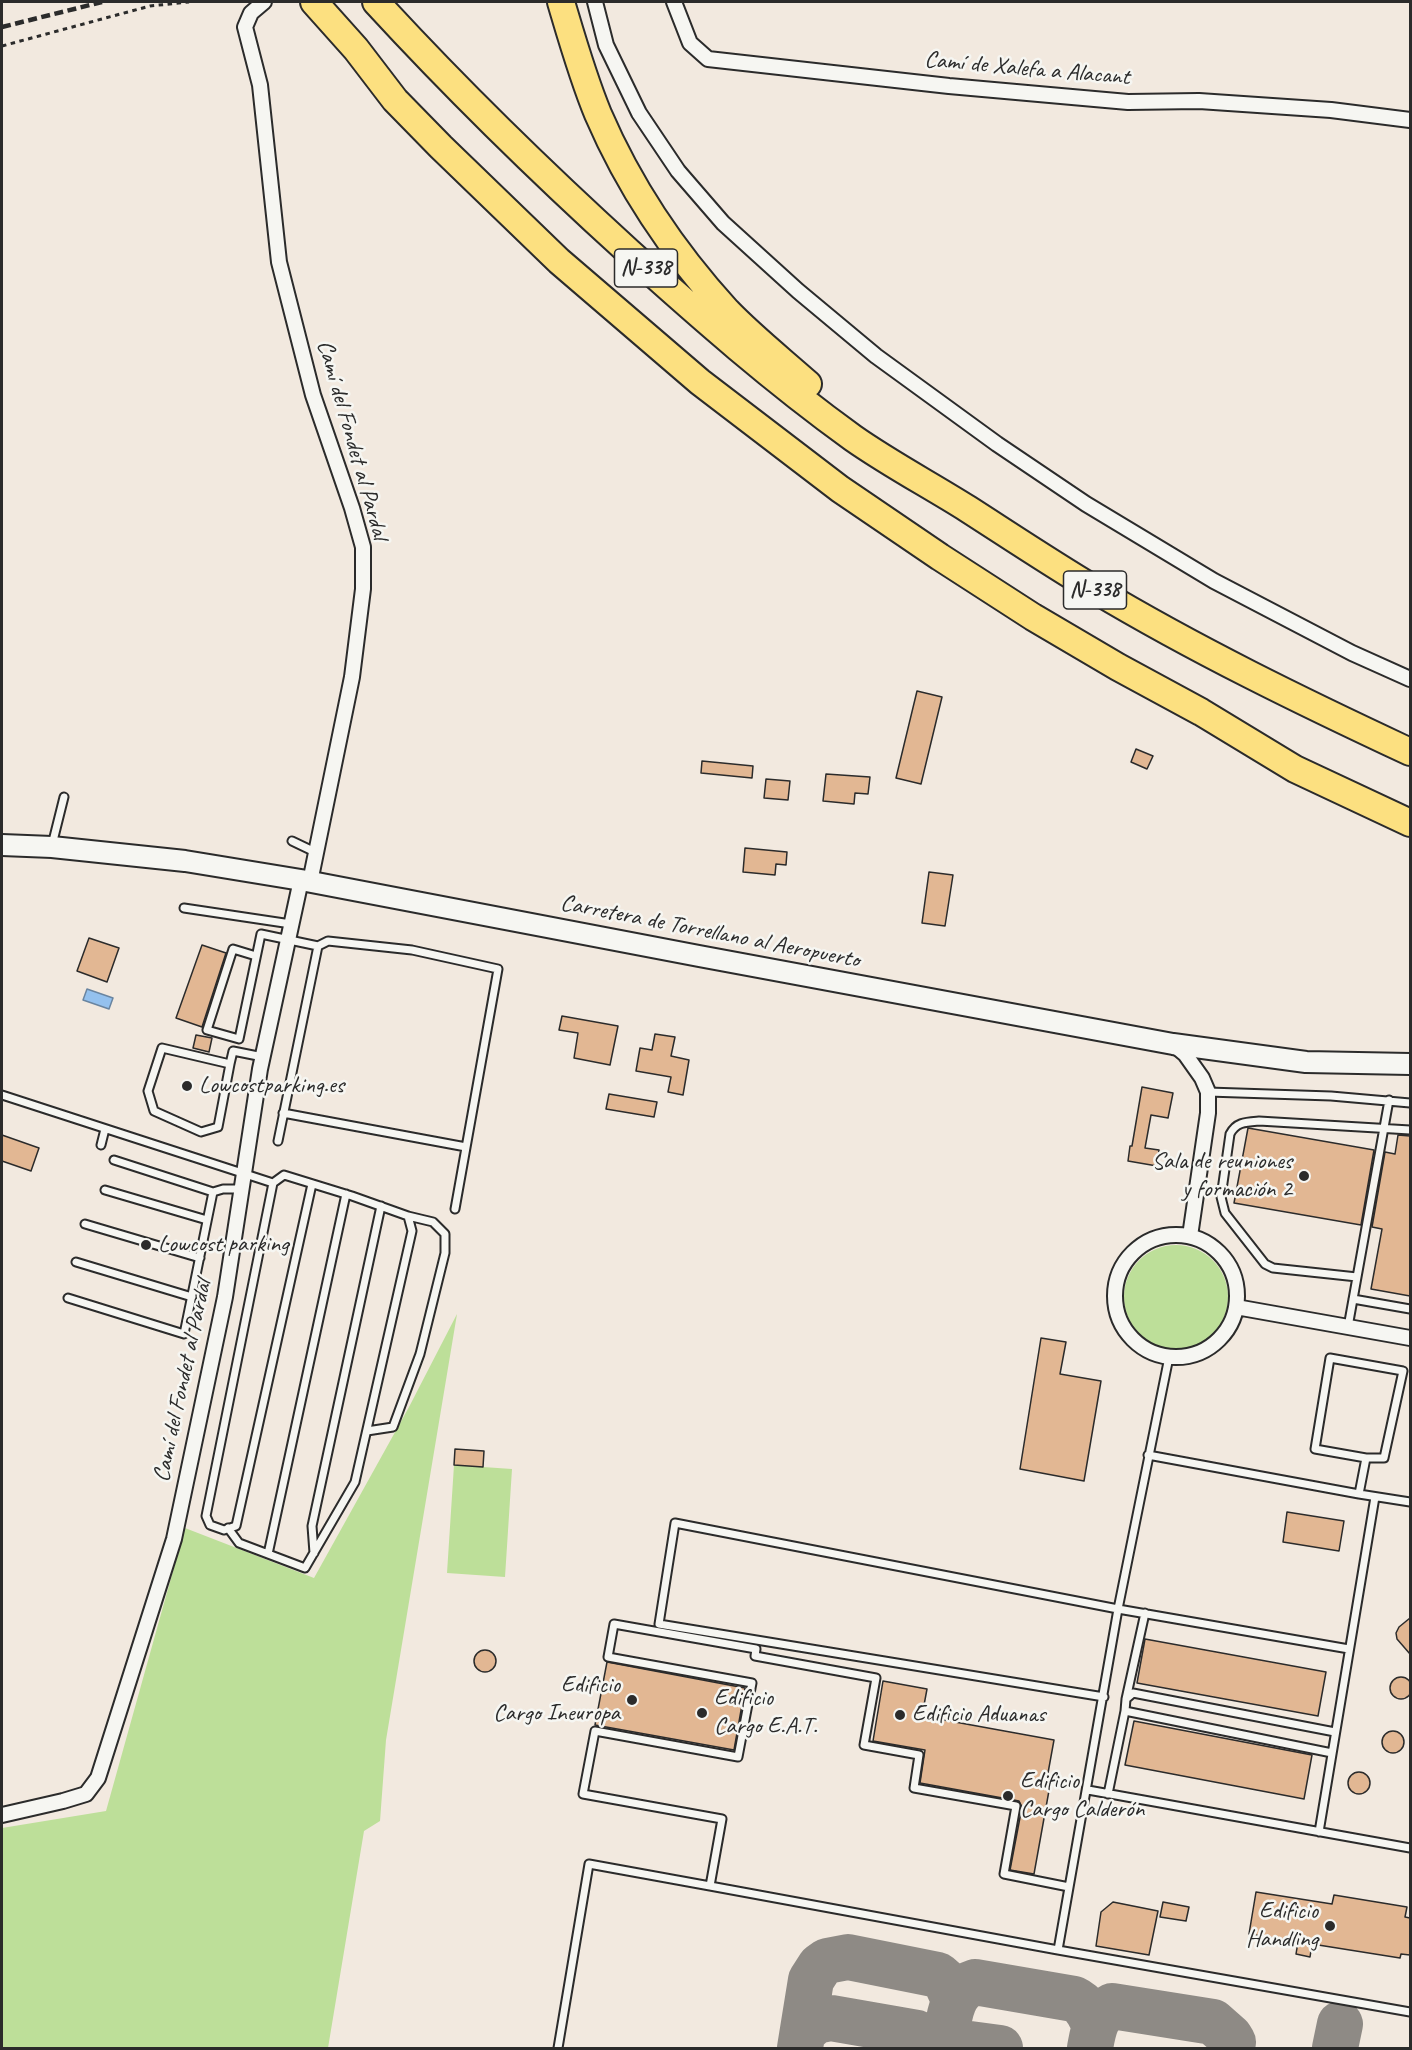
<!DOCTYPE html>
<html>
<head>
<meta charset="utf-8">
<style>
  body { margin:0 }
  #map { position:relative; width:1412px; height:2050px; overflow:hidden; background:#f2e9df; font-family:Caveat,sans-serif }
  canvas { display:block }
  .frame { position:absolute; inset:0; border:3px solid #2b2b2b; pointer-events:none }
</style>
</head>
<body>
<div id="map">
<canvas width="1412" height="2050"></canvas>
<div class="frame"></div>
</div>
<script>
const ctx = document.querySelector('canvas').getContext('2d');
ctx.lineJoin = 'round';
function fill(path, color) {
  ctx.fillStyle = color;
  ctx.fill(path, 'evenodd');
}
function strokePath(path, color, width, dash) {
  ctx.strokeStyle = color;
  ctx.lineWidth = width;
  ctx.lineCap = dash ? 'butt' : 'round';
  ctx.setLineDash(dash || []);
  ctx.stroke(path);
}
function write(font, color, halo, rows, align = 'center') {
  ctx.font = font + ' Caveat,sans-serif';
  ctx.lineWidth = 5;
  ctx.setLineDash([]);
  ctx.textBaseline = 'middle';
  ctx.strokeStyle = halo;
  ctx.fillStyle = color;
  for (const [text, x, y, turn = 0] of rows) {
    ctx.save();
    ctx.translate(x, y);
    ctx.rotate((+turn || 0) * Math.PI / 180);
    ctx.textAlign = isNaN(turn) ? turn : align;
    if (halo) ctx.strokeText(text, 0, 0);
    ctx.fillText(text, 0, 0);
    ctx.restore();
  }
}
const green = new Path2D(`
  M1124 1297a52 52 0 1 1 104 0a52 52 0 1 1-104 0Z
  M457 1314 386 1740 380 1821 364 1831 328 2048H2V1828L106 1811 185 1528 314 1578 409 1407Z
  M454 1465 512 1469 505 1577 447 1573Z`);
const water = new Path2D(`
  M87 989 113 998 109 1009 83 1000Z`);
const taxiway = new Path2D(`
  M803 2032 816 2021 831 2018 917 2033 927 2037 936 2048
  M800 2048 811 1980 820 1966 827 1961 848 1957 938 1975 946 1982 954 2000
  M944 2048C949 2024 948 1991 975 1982L1074 1999C1085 2004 1090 2014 1094 2025
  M956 2048 970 2044 1000 2048
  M1090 2048C1093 2032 1095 2014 1112 2006L1213 2022 1230 2037 1233 2042 1232 2048
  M1335 2048 1340 2024`);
const building = new Path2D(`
  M917 691 942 697 921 784 896 778Z
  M1136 749 1153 756 1147 769 1131 762Z
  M702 761 753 766 752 778 701 773Z
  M826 774 870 777 868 794 855 793 854 804 823 801Z
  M766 779 790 781 788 800 764 798Z
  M745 848 787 852 786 865 776 864 775 875 743 872Z
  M929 872 953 875 945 926 922 923Z
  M89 938 119 948 107 982 77 971Z
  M202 945 226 953 202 1027 176 1018Z
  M562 1016 618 1026 610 1065 574 1058 578 1033 559 1030Z
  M655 1034 675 1037 671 1056 689 1060 683 1095 668 1092 671 1077 636 1071 640 1048 652 1050Z
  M196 1035 212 1038 209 1052 193 1048Z
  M1142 1087 1173 1093 1168 1118 1151 1115 1145 1148 1159 1150 1157 1166 1128 1161 1130 1146H1132Z
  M609 1094 657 1102 654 1117 606 1109Z
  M1248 1128 1374 1150 1361 1225 1234 1203Z
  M2 1135 39 1148 31 1171 2 1161Z
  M1398 1135 1410 1136V1296L1371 1289 1382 1229 1372 1227 1385 1152 1395 1154Z
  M1041 1338 1066 1342 1060 1374 1101 1381 1084 1481 1020 1469Z
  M455 1449 484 1451 483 1467 454 1465Z
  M1287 1512 1344 1521 1339 1551 1283 1542Z
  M1410 1618V1654L1397 1639 1396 1633 1399 1627Z
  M1145 1639 1326 1672 1318 1716 1137 1683Z
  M474 1661a11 11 0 1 1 22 0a11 11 0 1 1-22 0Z
  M607 1662 745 1688 734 1750 595 1725Z
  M1390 1688a11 11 0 1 1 22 0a11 11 0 1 1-22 0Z
  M883 1681 927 1689 922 1716 1054 1740 1046 1784 1050 1785 1034 1874 1010 1870 1022 1807 1019 1801 920 1783 925 1750 873 1741Z
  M1134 1721 1312 1755 1304 1799 1125 1765Z
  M1382 1742a11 11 0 1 1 22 0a11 11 0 1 1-22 0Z
  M1348 1783a11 11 0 1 1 22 0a11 11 0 1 1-22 0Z
  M1256 1892 1332 1904 1334 1895 1407 1907 1405 1917 1410 1918V1955L1401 1954 1400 1958 1312 1944 1310 1957 1296 1954 1298 1942 1249 1934Z
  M1113 1902 1158 1911 1149 1955 1096 1946 1101 1912Z
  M1163 1902 1189 1907 1186 1921 1160 1917Z`);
const path = new Path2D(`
  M2 46 150 6 189 2`);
const lane = new Path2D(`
  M292 841 315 852
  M52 845 64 797
  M184 908 291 924
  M318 946 328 941 412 950 498 969 455 1209
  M256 956 233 949 207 1030 239 1039 261 934 318 946 278 1141
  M230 1064 218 1127 201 1132 154 1111 148 1091 162 1048 230 1064 233 1051 263 1057
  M1208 1092 1331 1096 1410 1103
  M2 1095 273 1183 206 1516 210 1525 224 1530 236 1526 312 1184
  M283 1113 466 1147
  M101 1145 105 1129
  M114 1160 213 1192
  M105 1190 207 1220
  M85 1224 200 1258
  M76 1262 192 1297
  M1357 1277 1273 1268 1265 1264 1225 1213 1221 1197 1230 1134C1236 1122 1246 1122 1259 1121L1410 1130
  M68 1298 184 1334 213 1192 223 1189H242
  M1353 1299 1410 1309
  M1348 1327 1389 1100
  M1169 1357 1118 1609 1058 1950 1410 2012
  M367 1431 393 1427 420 1354 445 1253V1234L433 1222 408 1216
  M1148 1455 1359 1494 1410 1502
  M1359 1494 1366 1458H1384L1403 1371 1330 1358 1315 1449 1366 1458
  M228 1528 239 1543 305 1568 355 1482 412 1231 408 1216 352 1196 284 1175 273 1183
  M314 1553 312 1526 381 1206
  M268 1554 346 1194
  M1104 1697 659 1624 675 1523 1118 1609 1349 1649
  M1126 1699 1145 1613
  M1332 1753 1125 1711 1126 1699 1133 1693 1335 1732
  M1088 1790 1410 1848
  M1108 1794 1125 1711
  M1319 1832 1375 1497
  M1058 1950 710 1886 722 1819 583 1794 595 1731 738 1757 752 1683 608 1657 614 1624 756 1649 755 1656 876 1678 864 1745 919 1755 914 1788 1016 1806 1004 1874 1069 1887
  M558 2048 589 1864 710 1886`);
const street = new Path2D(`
  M264 2 251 13 245 27 260 85 279 262 313 395 352 508 363 547V589L352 677 310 882
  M595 2 606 45 639 113 678 171 723 223 798 291 876 356 997 444 1086 504 1214 581 1352 653 1410 679
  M674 2 690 43 708 59 949 86 1128 102 1199 101 1331 110 1410 120
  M1173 1044 1185 1054 1202 1078 1208 1092V1113L1190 1236
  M1115 1296a61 61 0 1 1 122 0a61 61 0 1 1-122 0Z
  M1236 1307 1410 1338
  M2 1815 63 1801 86 1794 98 1778 174 1539 225 1297 260 1069 301 880`);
const secondary = new Path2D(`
  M2 845 52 847 185 861 301 880 699 956 1173 1044 1306 1062 1410 1064`);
const highway = new Path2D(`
  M314 2 356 49 395 100 441 147 559 261 700 382 840 489 940 557 1033 617 1118 667 1201 712 1295 769 1410 823
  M376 2C456 89 541 172 629 252 701 317 774 381 853 438 890 464 930 485 968 509 1010 536 1052 564 1094 589 1196 650 1303 702 1410 752
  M561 2C572 39 583 78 598 114 629 186 674 253 727 311 752 337 781 360 808 384`);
const rail = new Path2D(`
  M2 27 102 2`);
const markers = [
  [187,1086,6,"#2b2b2b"],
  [1304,1176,6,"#2b2b2b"],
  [146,1245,6,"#2b2b2b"],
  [632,1700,6,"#2b2b2b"],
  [702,1713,6,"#2b2b2b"],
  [900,1715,6,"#2b2b2b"],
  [1008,1796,6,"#2b2b2b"],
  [1330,1926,6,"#2b2b2b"]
];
const shields = [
  [646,268,63],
  [1095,590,63]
];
const shieldNames = [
  ["N-338",646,268],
  ["N-338",1095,590]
];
const streetNames = [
  ["Camí de Xalefa a Alacant",1027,69,5],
  ["Camí del Fondet al Pardal",352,440,74],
  ["Carretera de Torrellano al Aeropuerto",710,932,11],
  ["Camí del Fondet al Pardal",183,1381,-78]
];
const poiNames = [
  ["Lowcostparking.es",199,1086],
  ["Sala de reuniones",1292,1162,"right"],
  ["y formación 2",1292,1190,"right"],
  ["Lowcost parking",158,1245],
  ["Edificio",620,1686,"right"],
  ["Cargo Ineuropa",620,1714,"right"],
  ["Edificio",714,1699],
  ["Cargo E.A.T.",714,1727],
  ["Edificio Aduanas",912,1715],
  ["Edificio",1020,1782],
  ["Cargo Calderón",1020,1810],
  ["Edificio",1318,1912,"right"],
  ["Handling",1318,1940,"right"]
];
fill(green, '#bddf99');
fill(water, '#94c1ee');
strokePath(water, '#6a85a0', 1.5);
strokePath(taxiway, '#8e8a85', 46);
fill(building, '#e2b793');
strokePath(building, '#2b2b2b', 1.5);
strokePath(lane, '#2b2b2b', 11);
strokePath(street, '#2b2b2b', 18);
strokePath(secondary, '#2b2b2b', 24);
strokePath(highway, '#2b2b2b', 30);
strokePath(path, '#2b2b2b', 3, [4.5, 4.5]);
strokePath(lane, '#f6f6f2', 7);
strokePath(street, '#f6f6f2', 14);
strokePath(secondary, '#f6f6f2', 20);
strokePath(highway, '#fce080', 26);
strokePath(rail, '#2b2b2b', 4.5, [9, 4.5]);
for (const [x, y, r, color] of markers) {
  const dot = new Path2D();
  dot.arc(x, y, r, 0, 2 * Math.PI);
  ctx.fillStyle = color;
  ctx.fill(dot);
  strokePath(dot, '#f6f6f2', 2);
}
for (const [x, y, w] of shields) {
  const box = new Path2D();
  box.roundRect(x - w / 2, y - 19, w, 38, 4.5);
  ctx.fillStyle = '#f6f6f2';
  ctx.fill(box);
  strokePath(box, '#2b2b2b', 1.5);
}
write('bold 22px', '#2b2b2b', null, shieldNames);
write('24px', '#2b2b2b', '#f6f6f2', streetNames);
write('24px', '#2b2b2b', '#f6f6f2', poiNames, 'left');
</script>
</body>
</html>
